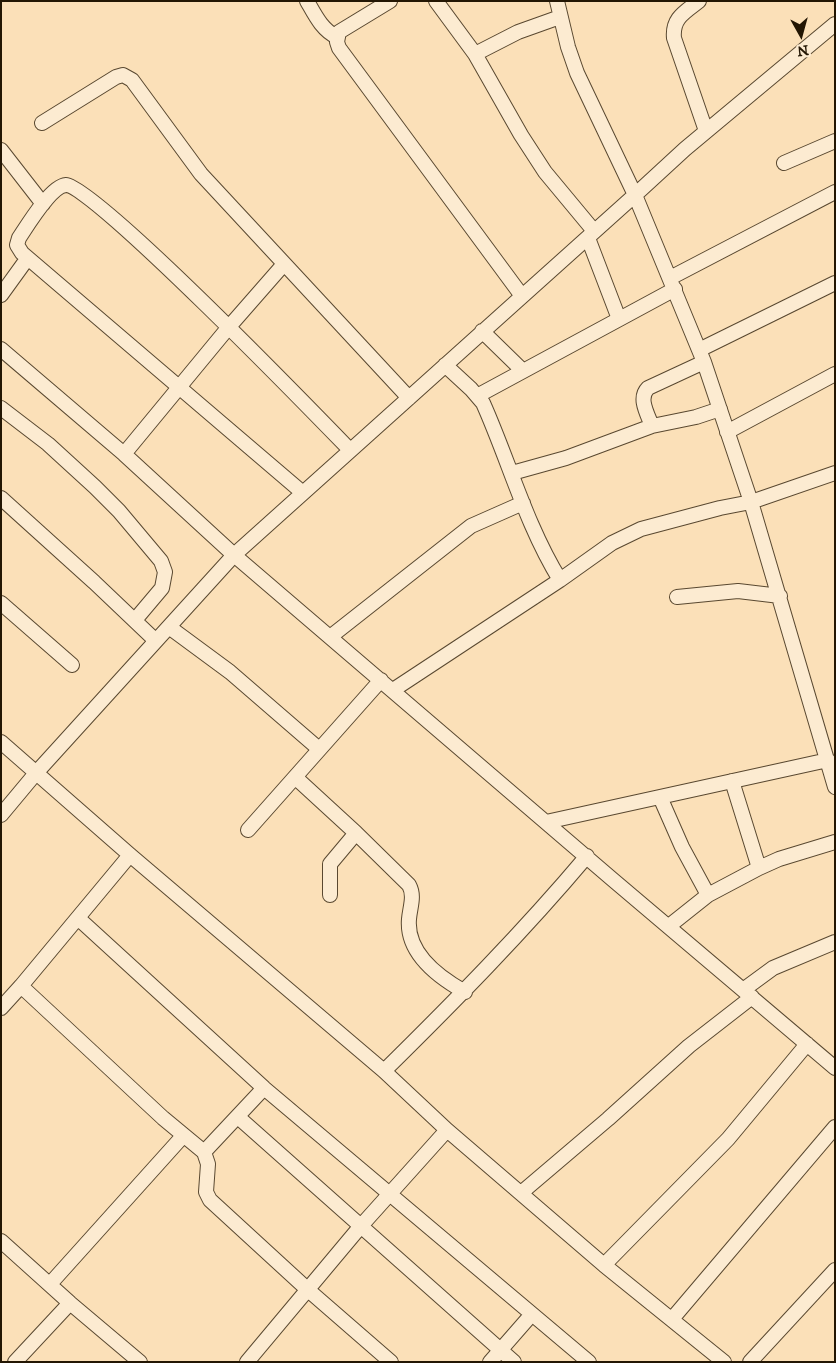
<!DOCTYPE html>
<html>
<head>
<meta charset="utf-8">
<style>
  body { margin:0 }
  #map { position:relative; width:836px; height:1363px; overflow:hidden; background:#fbe0b8; font-family:"IM FELL DW Pica",serif }
  canvas { display:block }
  .frame { position:absolute; inset:0; border:2px solid #231603; pointer-events:none }
  .north { position:absolute; left:776px; top:10px; width:50px; height:50px; -webkit-text-stroke:4px #fcebd1; paint-order:stroke; rotate:173deg; font-size:14px; font-weight:700; line-height:20px; text-align:center; color:#231603 }
  .north::after { content:''; display:block; margin:auto; width:18px; height:22px; background:#231603; clip-path:polygon(50% 0,100% 100%,50% 72%,0 100%) }
</style>
</head>
<body>
<div id="map">
<canvas width="836" height="1363"></canvas>
<div class="frame"></div>
<div class="north">N</div>
</div>
<script>
const ctx = document.querySelector('canvas').getContext('2d');
ctx.lineJoin = 'round';
function strokePath(path, color, width, dash) {
  ctx.strokeStyle = color;
  ctx.lineWidth = width;
  ctx.lineCap = dash ? 'butt' : 'round';
  ctx.setLineDash(dash || []);
  ctx.stroke(path);
}
const street = new Path2D(`
  M307 1C315 15 322 30 337 37
  M390 1 339 32 337 42 339 48 522 296
  M436 1 475 54 521 135 545 172 594 231
  M557 1 568 47 577 73 635 195 704 362 751 502 835 787
  M699 1C685 12 672 18 674 38L706 131
  M475 54 518 32 560 17
  M42 123 116 77 123 75 132 80 201 174 409 398
  M1 150 43 204
  M784 163 835 141
  M588 238 619 319
  M670 278 835 192
  M1 295 27 259
  M482 331 523 371
  M1 349 124 454 234 555 612 879 835 1068
  M699 350 835 283
  M445 365 471 389 483 403C509 461 526 525 560 580
  M477 396 675 289
  M1 408 48 444 95 487 119 511 161 561 165 572 162 588 135 620
  M652 426 696 417 720 409
  M727 432 835 374
  M124 454 228 328 284 264
  M512 473 566 458 652 426C647 413 638 398 648 388L704 362
  M303 493 22 253 17 245 19 238C27 226 51 186 66 185 91 183 318 417 350 450
  M1 498 94 582 156 641
  M677 597 738 591 780 596
  M1 603 72 665
  M169 627 230 672 319 749
  M330 637 471 526 523 503
  M393 690 560 580 612 543 641 529 720 508 751 502 835 473
  M1 742 130 855 384 1071 447 1130 604 1265 724 1362
  M295 777 356 833 409 885C415 896 410 907 409 919 406 953 438 977 465 992
  M732 781 759 868
  M660 797 682 847 708 895
  M1 815 36 773 234 555 635 195 685 149 835 24
  M546 822 828 760
  M248 830 381 680
  M330 895V864L356 833
  M79 919 264 1088 589 1362
  M669 926 708 895 759 868 779 859 835 842
  M21 986 163 1118 204 1152 208 1164 206 1192 210 1200 307 1289 391 1362
  M743 990 773 968 835 942
  M1 1008 21 986 130 855
  M384 1071C454 1002 523 932 587 856
  M238 1117 514 1362
  M204 1152 264 1088
  M521 1193 608 1119 689 1046 752 997
  M1 1241 70 1303 140 1362
  M604 1265 728 1139 807 1044
  M50 1284 183 1136
  M672 1319 835 1127
  M15 1362 70 1303
  M247 1362 360 1227 447 1130
  M490 1362 532 1314
  M750 1362 835 1270`);
strokePath(street, '#594830', 16);
strokePath(street, '#fcebd1', 14);
</script>
</body>
</html>
